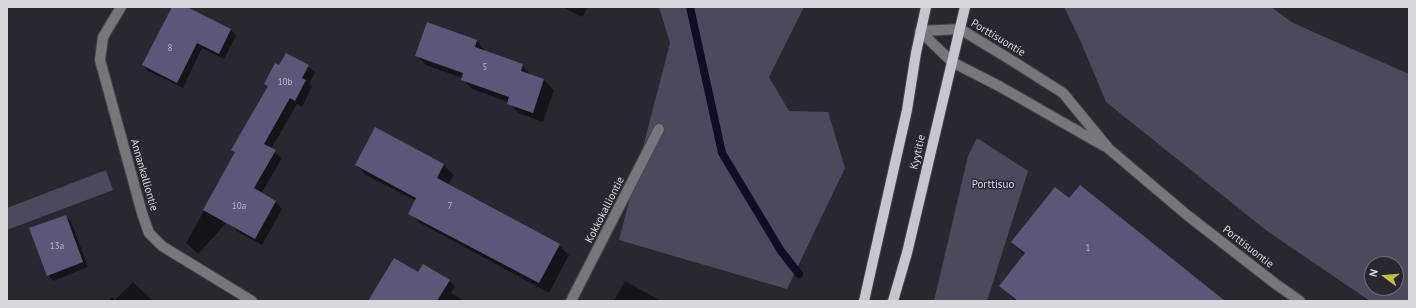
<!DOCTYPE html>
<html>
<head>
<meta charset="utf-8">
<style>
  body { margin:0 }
  #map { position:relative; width:1416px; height:308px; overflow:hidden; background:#292830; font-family:"PT Sans",sans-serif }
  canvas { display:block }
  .frame { position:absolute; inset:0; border:8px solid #d7d7dc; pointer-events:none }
  .north { position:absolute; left:1364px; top:256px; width:40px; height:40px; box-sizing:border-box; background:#292830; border:1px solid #6f6e75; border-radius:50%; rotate:286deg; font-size:11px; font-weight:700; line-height:16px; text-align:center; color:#d7d7dc }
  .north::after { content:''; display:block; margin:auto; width:14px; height:18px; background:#c2bd3f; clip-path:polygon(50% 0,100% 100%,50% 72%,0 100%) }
</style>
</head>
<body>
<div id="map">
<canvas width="1416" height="308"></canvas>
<div class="frame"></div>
<div class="north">N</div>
</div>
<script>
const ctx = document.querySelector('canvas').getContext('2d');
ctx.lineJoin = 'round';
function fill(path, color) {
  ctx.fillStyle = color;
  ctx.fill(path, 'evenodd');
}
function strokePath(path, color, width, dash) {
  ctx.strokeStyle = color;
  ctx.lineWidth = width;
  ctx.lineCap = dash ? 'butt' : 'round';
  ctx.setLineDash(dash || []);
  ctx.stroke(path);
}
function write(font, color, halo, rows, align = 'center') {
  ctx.font = font + ' "PT Sans",sans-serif';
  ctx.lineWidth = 3;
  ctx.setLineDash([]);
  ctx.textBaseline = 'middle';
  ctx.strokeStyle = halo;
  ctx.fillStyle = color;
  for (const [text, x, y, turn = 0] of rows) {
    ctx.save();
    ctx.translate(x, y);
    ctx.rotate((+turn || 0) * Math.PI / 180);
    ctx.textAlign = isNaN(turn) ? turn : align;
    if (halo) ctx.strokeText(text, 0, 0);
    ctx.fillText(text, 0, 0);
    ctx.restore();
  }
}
const green = new Path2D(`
  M659 7H804L769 77 789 111 828 112 845 168 787 289 619 240 670 43Z
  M1064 7H1271L1293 23 1409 74V301H1370L1267 231 1106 102 1081 42ZM1372 264H1396V288H1372Z
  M977 138 1028 171 987 301H934L968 156Z
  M106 170 113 190 7 230V208Z`);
const shadow = new Path2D(`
  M173 7H185L231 30 236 36 224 59 202 48 183 88 148 71 143 65Z
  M562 7H588L582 17Z
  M428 23 477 41 486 52 522 65 532 76 544 80 554 90 543 122 518 113 508 102 472 89 462 78 426 65 416 55Z
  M308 66 315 73 309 84 312 87 302 107 297 104 271 149 282 158 261 194 276 202 282 209 262 245 238 232 231 225 240 208 198 254 186 243 236 153 232 150 269 87 265 83 280 67Z
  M356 165H444L454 175 448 185 559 245 569 255 549 293 420 223 410 213 416 201 366 175Z
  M1070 200 1223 301H1016L1000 286 1025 255 1012 242Z
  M65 216 71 221 88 267 53 281 48 275Z
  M418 273 449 281 455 286 451 293 464 301H379Z
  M625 281 661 301H614Z
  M133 282 153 301H108L112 297 115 300Z`);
const stream = new Path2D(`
  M690 7 722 153 781 251 799 274`);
const building = new Path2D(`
  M172 7H187L231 29 219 54 197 43 177 83 142 65Z
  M427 22 477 40 475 47 523 64 521 71 544 79 533 113 507 104 509 97 461 80 463 73 415 56Z
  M286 53 309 65 302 78 306 80 295 101 290 98 264 144 276 150 254 188 276 201 255 239 203 210 235 152 231 150 268 86 264 84 275 63 279 65Z
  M375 127 444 164 437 178 560 244 539 283 408 214 416 198 355 165Z
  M1080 185 1225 301H1018L999 286 1025 253 1011 242 1055 187 1069 198Z
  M66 215 83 262 47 276 29 228Z
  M394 258 418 272 423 264 450 280 437 301H368Z`);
const minor = new Path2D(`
  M121 7 103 37 100 60 142 213 149 233 162 246 252 301
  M920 31 960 29 1011 60 1063 93 1109 149 1187 215 1277 285 1300 301
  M920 31 952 62 999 86 1104 146
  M571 301 659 129`);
const major = new Path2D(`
  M864 301 907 110 916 53 926 7
  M893 301 907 253 965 7`);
const numberNames = [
  ["8",170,48],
  ["5",485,67],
  ["10b",285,82],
  ["10a",239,206],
  ["7",450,206],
  ["13a",57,246],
  ["1",1088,248]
];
const streetNames = [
  ["Porttisuontie",998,38,31],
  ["Kyytitie",918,152,-77],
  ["Annankalliontie",144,175,74],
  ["Kokkokalliontie",605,210,-63],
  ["Porttisuontie",1248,247,38]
];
const parkNames = [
  ["Porttisuo",993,185]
];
fill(green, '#4b4a5d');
fill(shadow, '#0007');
strokePath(stream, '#110c27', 8);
fill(building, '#5a5779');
strokePath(minor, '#45444c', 12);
strokePath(major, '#45444c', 12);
strokePath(minor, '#77777b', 10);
strokePath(major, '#c6c6ce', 10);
write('9px', '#b8b7c3', null, numberNames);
write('11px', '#d7d7dc', '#292830', streetNames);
write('11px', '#dbd9fe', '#292830', parkNames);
</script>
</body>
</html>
